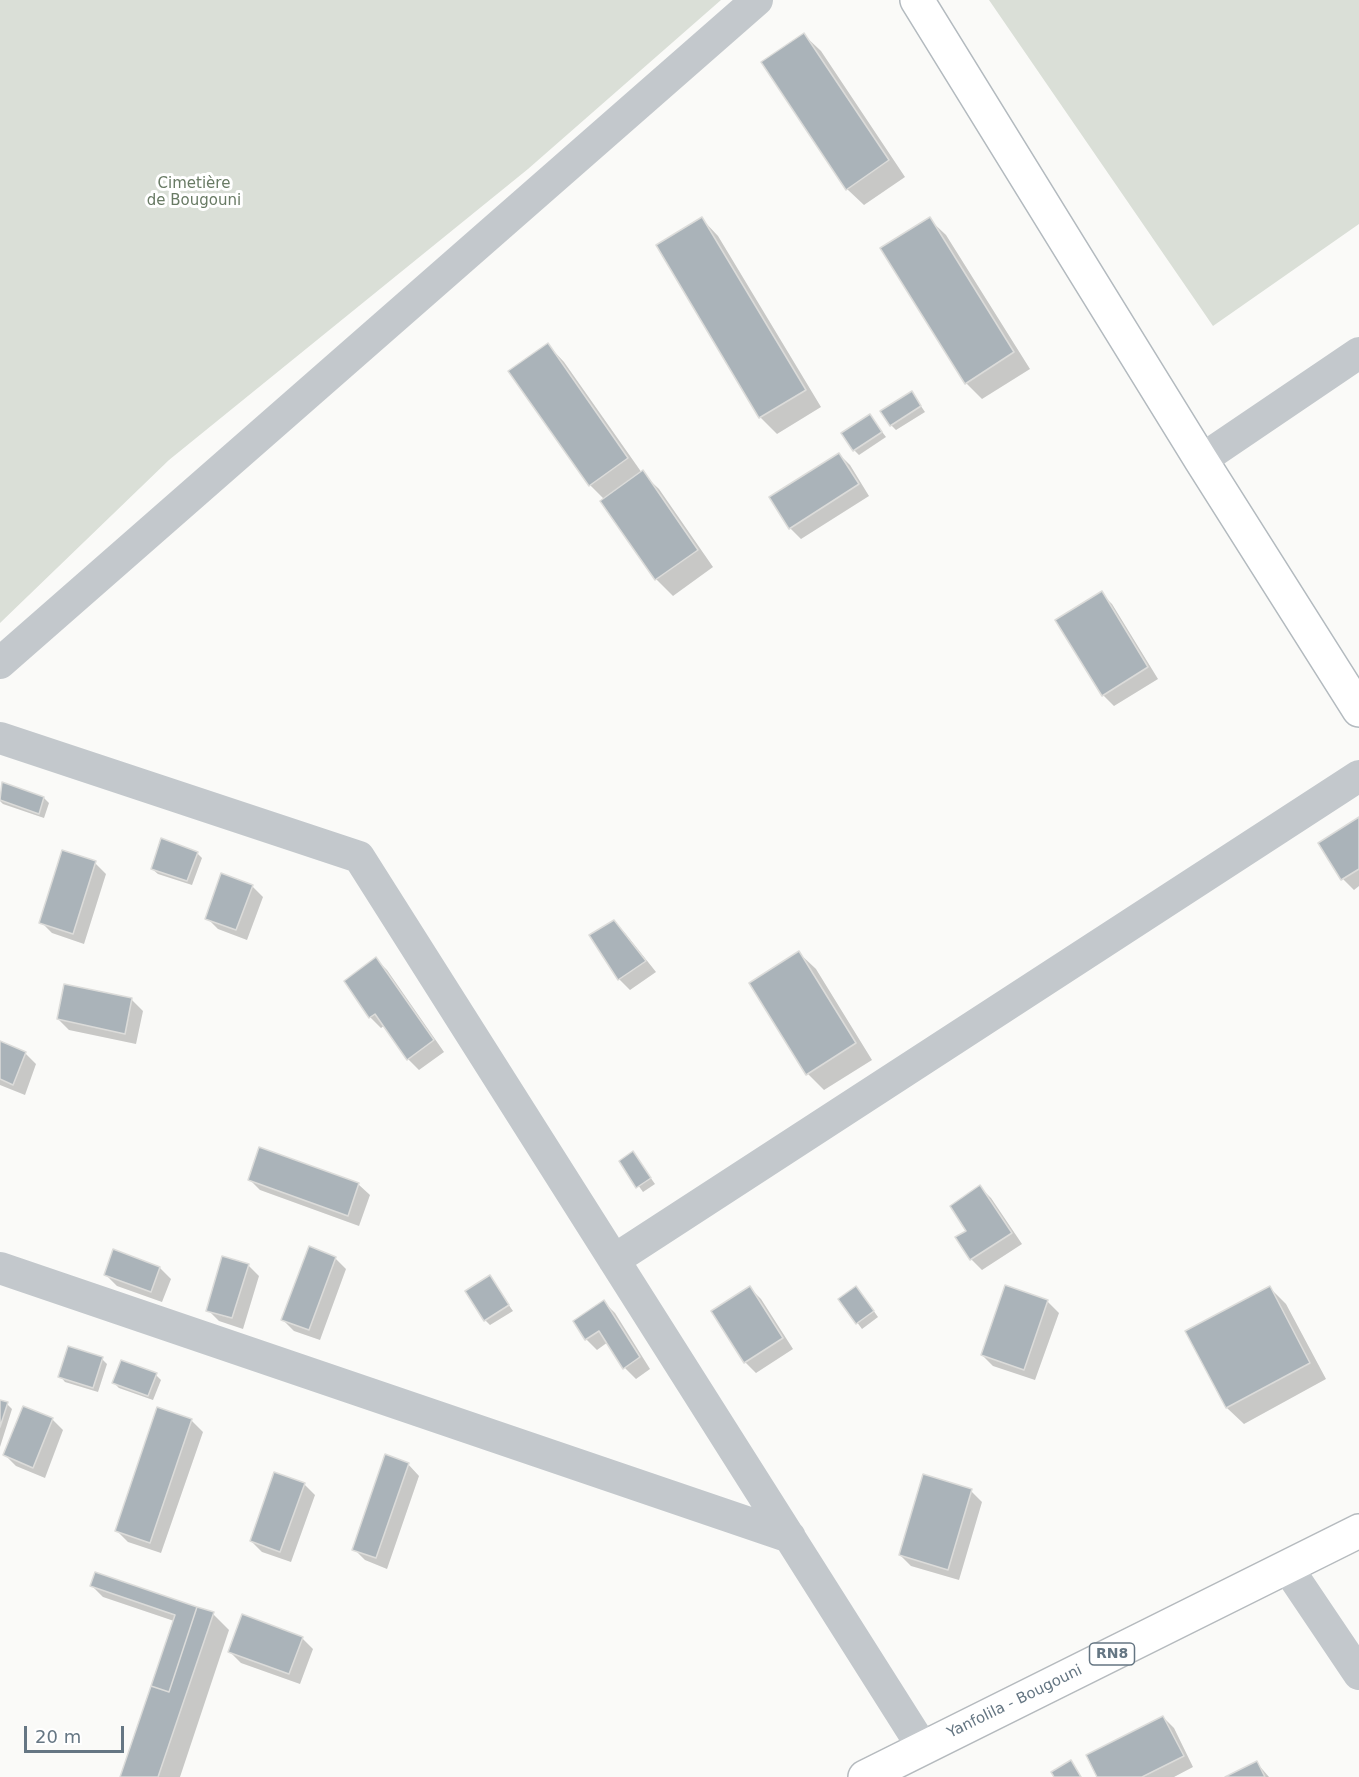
<!DOCTYPE html>
<html>
<head>
<meta charset="utf-8">
<style>
  body { margin:0 }
  #map { position:relative; width:1359px; height:1777px; overflow:hidden; background:#fafaf8; font-family:"DejaVu Sans",sans-serif }
  canvas { display:block }
  .scale { position:absolute; left:24px; top:1726px; width:100px; height:27px; box-sizing:border-box; border:3px solid #657683; border-top:0; padding-left:8px; font-size:18px; line-height:21px; white-space:nowrap; color:#657683; -webkit-text-stroke:4px #fff; paint-order:stroke }
</style>
</head>
<body>
<div id="map">
<canvas width="1359" height="1777"></canvas>
<div class="scale">20 m</div>
</div>
<script>
const ctx = document.querySelector('canvas').getContext('2d');
ctx.lineJoin = 'round';
function fill(path, color) {
  ctx.fillStyle = color;
  ctx.fill(path, 'evenodd');
}
function strokePath(path, color, width, dash) {
  ctx.strokeStyle = color;
  ctx.lineWidth = width;
  ctx.lineCap = dash ? 'butt' : 'round';
  ctx.setLineDash(dash || []);
  ctx.stroke(path);
}
function write(font, color, halo, rows, align = 'center') {
  ctx.font = font + ' "DejaVu Sans",sans-serif';
  ctx.lineWidth = 6;
  ctx.setLineDash([]);
  ctx.textBaseline = 'middle';
  ctx.strokeStyle = halo;
  ctx.fillStyle = color;
  for (const [text, x, y, turn = 0] of rows) {
    ctx.save();
    ctx.translate(x, y);
    ctx.rotate((+turn || 0) * Math.PI / 180);
    ctx.textAlign = isNaN(turn) ? turn : align;
    if (halo) ctx.strokeText(text, 0, 0);
    ctx.fillText(text, 0, 0);
    ctx.restore();
  }
}
const green = new Path2D(`
  M0 0H721L528 169 169 460 0 623Z
  M989 0H1359V224L1213 326Z`);
const shadow = new Path2D(`
  M804 35 821 51 905 177 864 205 847 189Z
  M702 219 718 236 821 407 777 434 760 417 658 246Z
  M929 219 946 235 1030 369 982 399 966 383Z
  M548 345 564 362 642 473 659 489 713 567 673 596 656 579 604 499 590 485 510 372Z
  M912 393 925 412 896 430 891 425Z
  M870 416 886 437 859 455 854 450Z
  M839 454 850 465 869 496 801 539 790 528Z
  M1101 593 1112 604 1158 679 1114 706 1103 695Z
  M3 784 44 798 49 803 44 818 3 804 0 801Z
  M1359 819V886L1354 890 1343 879Z
  M197 853 202 858 192 885 158 874 152 869Z
  M95 863 106 874 84 944 52 933 41 922Z
  M252 886 263 897 247 940 218 929 207 918Z
  M614 922 625 933 656 972 630 990 619 979 591 936Z
  M799 953 816 969 872 1060 824 1090 808 1074Z
  M376 959 387 970 444 1052 419 1070 408 1059 385 1025 381 1028 370 1017Z
  M132 1000 143 1011 136 1044 69 1030 58 1019Z
  M0 1043 25 1053 36 1064 25 1095 0 1085Z
  M633 1153 655 1184 643 1192 621 1161Z
  M249 1179 358 1184 370 1195 359 1226 260 1190Z
  M980 1187 991 1198 1022 1244 982 1270 971 1259Z
  M335 1258 346 1269 320 1340 294 1331 283 1320Z
  M248 1265 259 1276 243 1329 219 1321 208 1310Z
  M160 1268 171 1279 162 1302 117 1286 106 1275Z
  M489 1277 513 1311 490 1325 485 1320Z
  M1006 1287 1048 1302 1059 1313 1035 1380 993 1366 982 1355Z
  M1269 1287 1286 1304 1326 1379 1244 1424 1227 1408 1187 1332Z
  M750 1288 761 1299 793 1349 756 1373 745 1362Z
  M861 1293 878 1317 862 1329 840 1299Z
  M604 1302 615 1313 650 1369 636 1379 625 1368 608 1342 597 1350 586 1339Z
  M102 1359 107 1364 98 1392 65 1382 60 1376Z
  M156 1375 161 1380 153 1400 119 1388 114 1383Z
  M0 1401 7 1404 12 1409 0 1447Z
  M158 1409 192 1421 203 1432 161 1553 128 1542 117 1531Z
  M52 1419 63 1430 45 1478 16 1466 5 1455Z
  M408 1464 419 1476 387 1569 365 1560 354 1549Z
  M304 1484 315 1495 291 1562 262 1552 251 1541Z
  M971 1491 982 1502 959 1580 911 1566 900 1555Z
  M92 1586 213 1614 229 1630 180 1777H122L174 1621 103 1597Z
  M302 1638 313 1649 300 1684 241 1663 230 1652Z
  M1163 1717 1174 1728 1193 1767 1174 1777H1098Z
  M1257 1763 1269 1777H1228Z`);
const building = new Path2D(`
  M804 33 889 160 846 190 761 62Z
  M702 217 806 390 759 418 656 245Z
  M930 217 1014 352 965 384 880 248Z
  M548 343 628 458 589 486 508 371Z
  M912 391 921 406 890 426 880 411Z
  M870 414 882 432 853 451 841 433Z
  M839 453 859 484 789 529 769 497Z
  M643 470 698 550 655 580 600 501Z
  M1102 591 1148 667 1102 696 1055 620Z
  M2 782 44 797 39 814 0 800Z
  M1359 817V869L1341 880 1318 843Z
  M161 838 198 852 187 881 151 869Z
  M62 850 96 861 73 934 39 923Z
  M221 873 253 885 236 930 205 919Z
  M614 920 646 961 618 980 589 935Z
  M799 951 856 1043 806 1075 749 983Z
  M376 957 434 1040 407 1060 375 1014 369 1018 344 981Z
  M64 984 132 998 125 1034 57 1019Z
  M0 1041 26 1052 13 1085 0 1079Z
  M259 1147 359 1183 348 1216 248 1180Z
  M633 1151 651 1178 636 1188 619 1161Z
  M980 1185 1012 1233 970 1260 955 1237 966 1231 950 1206Z
  M309 1246 336 1257 309 1330 281 1320Z
  M113 1249 160 1267 151 1292 104 1275Z
  M222 1256 249 1264 232 1318 206 1311Z
  M490 1275 509 1305 484 1321 465 1291Z
  M1005 1285 1048 1300 1024 1370 981 1355Z
  M750 1286 783 1338 744 1363 711 1311Z
  M856 1286 874 1311 856 1324 838 1299Z
  M1270 1286 1310 1363 1226 1408 1185 1331Z
  M604 1300 640 1357 623 1369 599 1331 585 1340 573 1321Z
  M68 1346 103 1357 93 1388 58 1377Z
  M121 1360 157 1373 148 1396 112 1383Z
  M0 1400 8 1402 0 1427Z
  M23 1406 53 1418 33 1468 3 1455Z
  M157 1407 192 1419 150 1543 115 1531Z
  M385 1454 409 1463 376 1558 352 1550Z
  M274 1472 305 1483 280 1552 250 1541Z
  M923 1474 972 1489 948 1570 899 1555Z
  M95 1572 197 1607 169 1692 151 1686 175 1615 90 1586Z
  M197 1607 214 1612 158 1777H120L151 1686 169 1692Z
  M242 1614 303 1637 289 1674 228 1652Z
  M1163 1716 1184 1756 1142 1777H1097L1086 1755Z
  M1071 1760 1081 1777H1054L1051 1772Z
  M1257 1761 1265 1777H1225Z`);
const street = new Path2D(`
  M1201 460 1359 353
  M0 663 757 0
  M0 738 359 857 923 1748
  M614 1260 1359 776
  M0 1268 790 1537
  M1287 1567 1359 1674`);
const secondary = new Path2D(`
  M917 0 1201 460 1359 710`);
const primary = new Path2D(`
  M865 1777 1359 1531`);
const shields = [
  [1112,1654,45]
];
const shieldNames = [
  ["RN8",1112,1654]
];
const parkNames = [
  ["Cimetière",194,184],
  ["de Bougouni",194,201]
];
const streetNames = [
  ["Yanfolila - Bougouni",1015,1702,-26]
];
fill(green, '#dadfd7');
fill(shadow, '#0003');
fill(building, '#aab3b9');
strokePath(building, '#dcdcda', 1.5);
strokePath(secondary, '#b3babf', 36);
strokePath(primary, '#b5babe', 36);
strokePath(street, '#c3c8cc', 32);
strokePath(secondary, '#fff', 33);
strokePath(primary, '#fff', 33);
for (const [x, y, w] of shields) {
  const box = new Path2D();
  box.roundRect(x - w / 2, y - 11, w, 22, 4.5);
  ctx.fillStyle = '#fff';
  ctx.fill(box);
  strokePath(box, '#657683', 1.5);
}
write('bold 14px', '#657683', null, shieldNames);
write('15px', '#687a64', '#fff', parkNames);
write('15px', '#657683', '#fff', streetNames);
</script>
</body>
</html>
